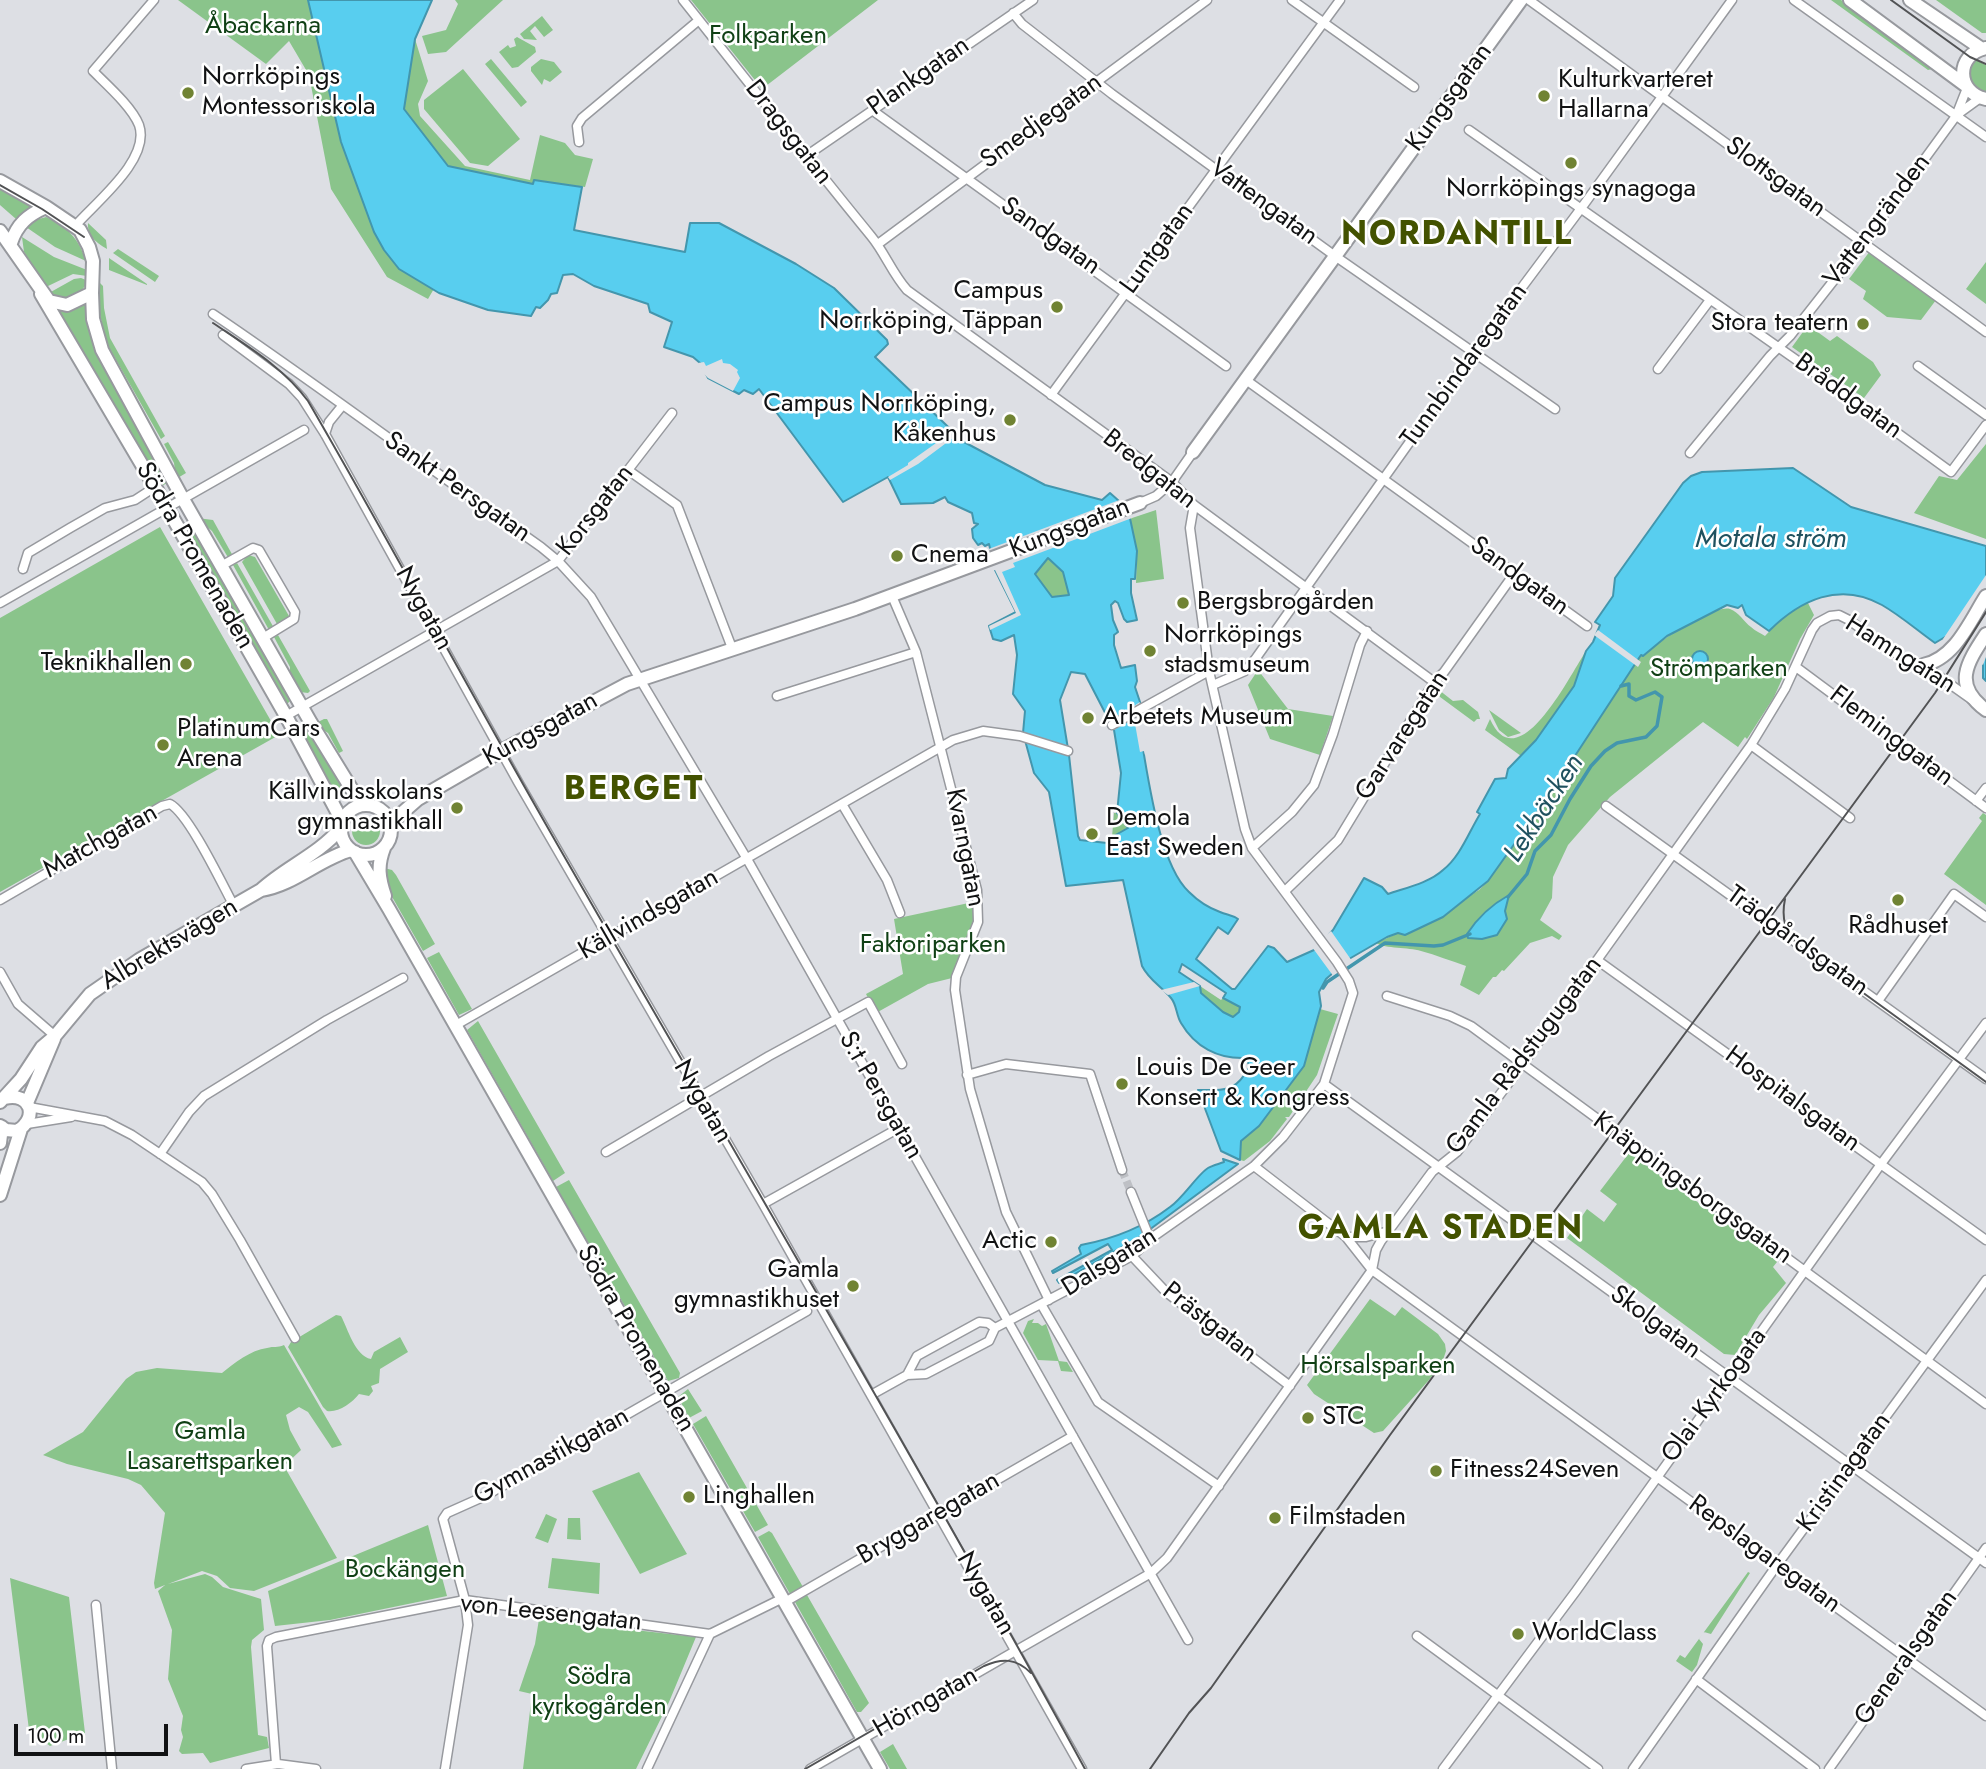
<!DOCTYPE html>
<html>
<head>
<meta charset="utf-8">
<style>
  body { margin:0 }
  #map { position:relative; width:1986px; height:1769px; overflow:hidden; background:#dddfe4; font-family:Jost,sans-serif }
  canvas { display:block }
  .scale { position:absolute; left:14px; top:1724px; width:154px; height:32px; box-sizing:border-box; border:4px solid #111213; border-top:0; padding-left:9px; font-size:21px; line-height:24px; white-space:nowrap; color:#111213; -webkit-text-stroke:5px #fff; paint-order:stroke }
</style>
</head>
<body>
<div id="map">
<canvas width="1986" height="1769"></canvas>
<div class="scale">100 m</div>
</div>
<script>
const ctx = document.querySelector('canvas').getContext('2d');
ctx.lineJoin = 'round';
function fill(path, color) {
  ctx.fillStyle = color;
  ctx.fill(path, 'evenodd');
}
function strokePath(path, color, width, dash) {
  ctx.strokeStyle = color;
  ctx.lineWidth = width;
  ctx.lineCap = dash ? 'butt' : 'round';
  ctx.setLineDash(dash || []);
  ctx.stroke(path);
}
function write(font, color, halo, rows, align = 'center') {
  ctx.font = font + ' Jost,sans-serif';
  ctx.lineWidth = 5;
  ctx.setLineDash([]);
  ctx.textBaseline = 'middle';
  ctx.strokeStyle = halo;
  ctx.fillStyle = color;
  for (const [text, x, y, turn = 0] of rows) {
    ctx.save();
    ctx.translate(x, y);
    ctx.rotate((+turn || 0) * Math.PI / 180);
    ctx.textAlign = isNaN(turn) ? turn : align;
    if (halo) ctx.strokeText(text, 0, 0);
    ctx.fillText(text, 0, 0);
    ctx.restore();
  }
}
const green = new Path2D(`
  M178 0H323L439 280 428 299 387 277 331 189 309 75 289 41 266 64Z
  M455 0H503L446 52 428 54 422 36 446 30 458 4Z
  M691 0H878L762 89Z
  M1831 0H1841L1936 68 1928 70Z
  M1936 0H1986V33H1982Z
  M542 16 553 30 544 37 535 26 530 31 537 40 524 39 520 34Z
  M517 37 535 47 536 52 518 67 512 68 499 52 508 45 510 48 516 46 514 39Z
  M415 39 428 81 418 104 420 116 465 166 530 180 540 135 565 143 575 155 593 159 585 187 535 180 533 184 448 166 404 109Z
  M491 59 527 102 521 107 485 64Z
  M541 59 554 62 562 72 550 82 544 79 542 85 531 71V67Z
  M1974 59 1986 65V92C1968 88 1966 74 1974 59Z
  M463 69 520 139 488 166 470 163 424 109V100Z
  M0 187 33 206 32 207 16 219 0 205Z
  M46 217C67 226 79 239 86 261L55 247 26 227 32 221Z
  M88 223 106 240 107 249C97 243 87 236 88 223Z
  M22 237 54 257 87 270V276L73 274 46 287 24 252Z
  M118 249 159 276 155 282 113 253Z
  M1870 251 1936 300 1921 320 1887 317 1863 299 1866 291 1849 279Z
  M109 258 147 284V285L109 270Z
  M1986 262V304L1966 289Z
  M81 278 86 280 85 286 79 294 71 299H55L49 293 74 279Z
  M100 283 103 286 104 308 110 338 165 436 161 439 107 344 100 315Z
  M86 302 88 326 93 345 169 482 158 488 59 311H72Z
  M1808 325 1830 341 1837 336 1873 362 1881 375 1864 398 1792 347Z
  M168 442 186 473 176 479 174 463 164 444Z
  M1986 444V539L1914 513 1939 476 1957 480Z
  M1156 510 1164 579 1136 583 1137 551 1129 519Z
  M197 518 213 520 233 556 229 559 212 531Z
  M192 520 293 698 287 704 282 703 181 526Z
  M160 527 279 735 0 892V618Z
  M248 555 255 557 289 616 287 621 280 625 277 624 242 562Z
  M1049 558 1063 572 1069 595 1052 598 1034 574Z
  M237 563 274 628 269 630 233 565Z
  M1807 601 1814 615 1800 639 1774 697 1747 739 1745 737 1738 747 1703 722 1610 797 1568 845 1553 877 1552 898 1540 920 1562 936 1559 940 1552 936 1530 943 1504 971 1502 970 1496 977H1493L1479 995 1460 985 1466 966C1451 961 1436 955 1421 951 1408 947 1386 949 1376 943L1398 933 1405 935 1479 890 1488 881 1552 791 1641 655H1643C1657 643 1713 604 1730 609 1739 612 1744 622 1751 627 1755 631 1761 633 1765 636L1782 618Z
  M278 635 310 691 308 693 300 692 290 676V667L274 637Z
  M1586 651 1574 686 1536 740 1521 756 1485 730 1490 719C1518 782 1571 673 1586 651Z
  M1258 670 1288 709 1333 716 1320 755 1270 739 1248 685Z
  M1439 690 1453 701 1463 700 1478 712 1480 719H1477L1474 722 1436 694Z
  M1489 710 1521 733 1508 737 1499 730Z
  M324 719H327L343 751 339 753 328 733 314 724Z
  M309 727 347 793 336 800 300 733Z
  M1114 813H1117L1129 828 1112 837Z
  M1983 813 1986 815V905L1944 874 1982 821 1979 818Z
  M352 831a14 14 0 1 1 28 0a14 14 0 1 1-28 0Z
  M384 868 392 870 396 875 435 944 423 951 387 888Z
  M978 901V922L956 977 928 984 876 1013 866 994 903 974 894 919Z
  M439 952 472 1009 459 1015 427 958Z
  M1200 986 1221 1000 1223 998 1240 1007 1239 1012 1233 1017 1223 1012 1201 993Z
  M1320 1009 1338 1014 1317 1075 1289 1117H1285L1287 1119 1270 1141 1244 1161 1240 1160 1241 1141 1259 1126 1302 1069Z
  M478 1021 565 1173 553 1181 467 1030Z
  M1629 1153 1770 1254 1777 1262 1773 1267 1786 1283 1759 1315 1735 1355 1724 1354 1567 1238 1587 1209 1604 1222 1617 1204 1600 1191Z
  M569 1180 680 1373 679 1378 668 1381 556 1187Z
  M1370 1299 1395 1316 1402 1307 1438 1334 1445 1344 1446 1351 1442 1363 1429 1380 1383 1431 1374 1433 1314 1394 1307 1385Z
  M336 1315 341 1316C348 1329 355 1356 371 1359L374 1352 400 1337 408 1352 380 1369 379 1383 371 1386 373 1391 369 1396 359 1394C352 1403 338 1413 327 1411L323 1407 288 1347 291 1342Z
  M1034 1319 1032 1323H1038L1042 1326 1046 1324 1059 1361 1067 1362 1073 1372 1061 1371 1058 1361 1038 1360 1023 1333 1028 1321Z
  M284 1345 342 1445 332 1448 308 1412 299 1407 286 1415 290 1430 301 1450 284 1466 337 1558 254 1591 230 1588 217 1576 202 1571 168 1584 205 1574 212 1577 223 1587 261 1599 264 1630 252 1640 251 1647 258 1735 267 1737 269 1748 210 1763 203 1753 182 1754 179 1751 183 1737 181 1730 183 1716 168 1679 172 1630 158 1591 165 1585 155 1589 154 1583 165 1513 141 1485 128 1479 67 1464 43 1455 83 1432 126 1379 136 1372 157 1368 222 1373C234 1363 251 1350 267 1348 274 1346 277 1348 284 1345Z
  M688 1389 702 1411 689 1418 678 1397Z
  M706 1416 768 1525 755 1532 693 1424Z
  M639 1472 687 1554 640 1574 592 1491Z
  M546 1514 557 1519 548 1543 535 1538Z
  M568 1518H580L581 1540 567 1539Z
  M428 1525 447 1596 330 1620 275 1626 268 1591Z
  M769 1531 772 1533 803 1587 790 1594 758 1537Z
  M552 1558 600 1563 599 1594 548 1588Z
  M1748 1572 1750 1573 1711 1634 1704 1632 1699 1639 1703 1644 1697 1665 1692 1672 1676 1661 1680 1655 1685 1658Z
  M10 1578 69 1597 85 1733 50 1746 29 1730Z
  M807 1595 869 1703 861 1712H857L795 1602Z
  M539 1619 696 1637 669 1702 636 1769H523L532 1694 519 1691 535 1644Z
  M893 1744 907 1769H890L880 1752Z`);
const water = new Path2D(`
  M308 0H432L415 39 404 109 448 166 533 184 534 180 582 187 574 230 685 252 690 223H719L796 264 834 288 887 340 888 344 875 357 964 442 1045 485 1102 500 1110 493 1128 509 1137 551 1135 579H1131V593L1137 620 1127 622 1124 619 1118 603 1115 601 1111 605 1113 620 1118 632 1114 635V645L1121 668 1135 665 1137 681 1135 687 1140 702 1138 719C1146 762 1157 863 1189 892 1197 900 1209 908 1220 912 1227 915 1232 915 1238 919L1228 934 1218 927 1196 959 1232 989H1235L1268 946 1274 948 1287 962 1314 950 1333 930 1364 878 1382 887 1388 894C1405 888 1429 883 1443 870 1460 857 1469 832 1480 814L1477 812 1495 779 1506 778 1508 769 1536 740 1574 686 1586 651 1593 642 1600 625 1595 622 1613 596 1615 578 1683 483 1691 476 1702 472 1793 468 1851 507 1986 546V681L1983 678V662L1945 637 1935 643C1918 631 1901 616 1882 605 1840 581 1800 600 1769 631L1746 615 1742 605 1738 608 1727 605 1667 636 1643 656 1641 655 1552 791 1488 881 1443 917 1405 935 1398 933 1387 937 1349 959 1326 979 1319 992 1321 1006 1304 1066 1259 1126 1241 1141 1240 1160 1221 1151 1198 1090C1226 1090 1235 1093 1250 1066L1245 1058C1218 1059 1195 1047 1181 1023 1176 1015 1177 1005 1171 998 1161 986 1149 980 1142 966L1123 880 1066 886 1049 792 1034 773 1023 733 1025 711 1013 694 1017 655 1014 635 1001 641 993 639 989 626 1016 612 995 570 989 544 985 546 982 543 978 545 973 538 972 529 978 524 974 523 972 513 948 502 945 497 933 503 901 504 888 477 843 502 759 389 753 394 744 390 739 394 708 378 700 363 693 357 664 347 672 322 650 312 648 304 594 286 573 274 563 275 557 293 551 294 548 300 540 308 536 307 531 316 488 310 439 293 399 269 384 250 374 232 341 142ZM1048 558 1063 572 1069 595 1052 597 1035 574ZM1071 672 1085 674 1114 730 1121 773 1117 813 1128 828 1112 837H1108L1107 843 1080 840 1078 836 1069 755 1060 700ZM1182 964 1226 993 1223 998 1240 1007 1239 1012 1233 1017 1223 1012 1201 993 1200 986 1179 972Z
  M1692 659a8 8 0 1 1 16 0a8 8 0 1 1-16 0Z
  M1509 895 1505 911 1507 919 1497 935 1482 939 1468 938 1467 934C1478 917 1491 905 1509 895Z
  M1223 1159 1238 1164 1141 1236 1059 1283 1057 1280 1112 1250 1108 1244 1053 1273 1052 1271 1081 1254 1079 1248 1081 1245C1113 1239 1144 1227 1170 1207 1183 1198 1198 1174 1208 1168 1213 1165 1219 1164 1224 1162Z`);
const pier = new Path2D(`
  M722 359 723 363 730 364 738 370 737 372 740 378 733 391 708 378 700 370H702L698 363 704 362 706 366Z
  M953 431 957 435 918 464 890 480 888 477 908 465V463Z
  M1122 499 1131 507 1132 518 1013 563 1015 567 1002 572 1021 615 990 630 989 626 1016 613 995 570 991 571 986 550Z
  M1986 575V657L1983 665 1943 639Z
  M1598 630 1641 662 1638 667 1594 635Z
  M1140 702 1138 714 1142 713 1148 753 1145 755 1144 751 1140 752 1134 718 1114 730 1111 721Z
  M1331 931 1352 961 1334 977 1312 947Z
  M1194 982 1200 986 1168 995 1161 990Z`);
const stream = new Path2D(`
  M1508 897 1527 874 1535 851 1551 835 1570 799 1591 766 1605 751 1617 743 1646 737 1657 726 1662 697 1655 692 1636 700 1629 696V684L1621 686
  M1323 988 1327 982 1385 943 1434 946 1443 945 1470 934`);
const streetTunnel = new Path2D(`
  M1122 1170 1131 1192`);
const street = new Path2D(`
  M683 0C746 79 807 158 871 236 885 253 892 273 907 290L1172 482 1194 505 1434 682
  M1292 0 1414 87
  M1529 0 1986 332
  M1794 0 1986 137
  M1013 13 1022 24 1112 94 1335 256 1555 409
  M872 110 1226 366
  M1958 114 1980 98
  M1469 130 1815 373 1951 472 1986 425
  M579 142 577 126 582 118 699 20
  M806 156 1033 0
  M76 225C96 202 151 159 139 125 132 107 107 85 93 71L154 0
  M878 244 1207 0
  M213 314C324 389 431 470 541 547L558 561 591 597 747 859 1188 1640
  M223 335 289 384 302 398 325 434 518 782 763 1204 1082 1769
  M1918 366 1986 415
  M1658 369 1710 300
  M1246 380 1587 626
  M1051 395 1340 0
  M325 434 329 422 342 406
  M1690 453 1770 356 1790 336 1864 242 1956 116 1967 88
  M628 470 677 505 732 648
  M1140 503 1156 496 1172 482 1193 452
  M221 566 253 548 259 550 295 612 294 619 263 638
  M23 569 28 553 70 528 105 508 135 500 155 487
  M892 596 916 652 977 890 978 922 956 977 955 990 970 1089 1006 1212 1049 1300
  M0 603 304 430
  M1796 667 1986 808
  M1213 685 1245 671 1256 658 1473 353 1585 203 1732 0
  M777 696 916 652
  M286 716 558 561 672 413
  M1112 725 1209 671
  M1751 745 1850 818
  M1976 801 1986 788
  M842 804 887 880 900 913
  M1606 806 1986 1079
  M1252 848 1292 812 1314 785 1333 734 1360 645 1367 631
  M1285 891 1338 840 1434 682 1444 672 1514 574
  M0 900 162 806 170 804C189 814 222 884 234 906
  M1597 960 1986 1240
  M0 972 18 1004 55 1036
  M1387 996 1450 1016 1471 1026 1986 1404
  M1878 1001 1954 894 1986 917
  M456 1025 953 740 983 731 1020 736 1068 751
  M967 1075 1006 1064 1090 1074 1122 1170
  M1324 1084 1986 1563
  M29 1107 105 1121 132 1135 202 1182 212 1194 240 1240 295 1338
  M27 1124 71 1117
  M606 1152 769 1056 868 1002 902 1064
  M160 1154 189 1112 204 1096 327 1020 403 978
  M1254 1166 1346 1237 1372 1270 1986 1716
  M1131 1192 1150 1239
  M763 1204 899 1128
  M1346 1237H1366L1389 1231
  M1132 1256 1166 1292 1290 1386
  M1041 1304 1098 1402 1219 1486
  M907 1375 917 1356 979 1322 988 1323 995 1328
  M871 1395 907 1375 926 1374 989 1341 995 1328 1132 1256 1150 1239 1254 1166 1283 1137 1324 1084 1353 993 1349 981 1337 962 1252 848 1245 829 1209 671 1190 528 1194 505
  M785 1602 1073 1436
  M96 1605 112 1769
  M710 1634 783 1598
  M1417 1636 1598 1769
  M1696 1679 1815 1769
  M276 1764 267 1646 269 1640 276 1637 465 1600 710 1634
  M246 1769 278 1764 316 1769
  M445 1769 468 1625 465 1600 443 1519 447 1513 485 1496 807 1311
  M647 1769 710 1634
  M810 1769 1151 1573 1167 1558 1372 1270 1376 1250 1381 1241 1432 1172 1457 1152 1522 1065 1751 745 1785 689 1812 630 1817 623 1830 616 1839 615 1849 620 1890 650 1907 660 1923 665 1971 699
  M1443 1769 1576 1591 1881 1164 1986 1023
  M1633 1769 1777 1565 1986 1280
  M1829 1769 1986 1548`);
const secondary = new Path2D(`
  M1850 0 1965 85
  M1910 0 1982 49
  M1986 48C1955 54 1956 93 1986 99
  M0 181 46 207 80 230 89 247 93 261 92 293 93 319 102 350 183 499 311 723 354 793 364 805
  M0 231 49 301 67 305 92 293
  M11 243C17 224 28 215 46 207
  M41 294 158 492 286 716 342 821
  M1193 452 1521 0
  M1986 634C1967 663 1952 685 1986 710
  M1923 665C1955 659 1970 621 1986 596
  M341 830a25 25 0 1 1 50 0a25 25 0 1 1-50 0Z
  M391 827 394 820 418 799 501 751 627 684 855 609 1140 503
  M384 848C377 866 379 878 385 896
  M355 852 389 909 880 1769
  M261 890C294 885 319 859 351 850
  M0 1102 21 1079 42 1047 55 1036 90 994 139 960 261 890C286 867 318 855 341 828
  M27 1103 54 1039
  M0 1126 6 1130 17 1131C39 1118 31 1092 5 1098
  M0 1143 2 1127
  M0 1195 21 1129`);
const tram = new Path2D(`
  M1891 0 1970 57 1986 64
  M0 185 42 209 84 237
  M213 323C247 346 283 367 308 401 394 549 474 700 560 849 736 1155 916 1459 1085 1769
  M1785 899C1781 919 1785 932 1800 947L1986 1082
  M805 1769 984 1666C1002 1658 1016 1658 1031 1673
  M1150 1769 1189 1713 1211 1688 1390 1435 1935 693 1986 612`);
const markers = [
  [188,93,7,"#708333"],
  [1544,96,7,"#708333"],
  [1571,163,7,"#708333"],
  [1057,307,7,"#708333"],
  [1863,324,7,"#708333"],
  [1010,420,7,"#708333"],
  [897,556,7,"#708333"],
  [1183,603,7,"#708333"],
  [1150,651,7,"#708333"],
  [186,664,7,"#708333"],
  [1088,718,7,"#708333"],
  [163,745,7,"#708333"],
  [457,808,7,"#708333"],
  [1092,834,7,"#708333"],
  [1898,900,7,"#708333"],
  [1122,1084,7,"#708333"],
  [1051,1242,7,"#708333"],
  [853,1286,7,"#708333"],
  [1308,1418,7,"#708333"],
  [1436,1471,7,"#708333"],
  [689,1497,7,"#708333"],
  [1275,1518,7,"#708333"],
  [1518,1634,7,"#708333"]
];
const parkNames = [
  ["Åbackarna",263,27],
  ["Folkparken",768,37],
  ["Strömparken",1719,670],
  ["Faktoriparken",933,946],
  ["Hörsalsparken",1378,1367],
  ["Gamla",210,1433],
  ["Lasarettsparken",210,1463],
  ["Bockängen",405,1571],
  ["Södra",599,1678],
  ["kyrkogården",599,1708]
];
const streetNames = [
  ["Plankgatan",919,77,-35],
  ["Kungsgatan",1450,98,-54],
  ["Smedjegatan",1042,122,-36],
  ["Dragsgatan",788,133,52],
  ["Slottsgatan",1775,178,36],
  ["Vattengatan",1263,203,36],
  ["Vattengränden",1878,221,-53],
  ["Sandgatan",1050,237,35],
  ["Luntgatan",1158,249,-54],
  ["Tunnbindaregatan",1465,366,-54],
  ["Bråddgatan",1848,397,36],
  ["Bredgatan",1149,470,38],
  ["Sankt Persgatan",457,488,35],
  ["Korsgatan",596,511,-52],
  ["Kungsgatan",1070,529,-21],
  ["Södra Promenaden",194,556,60],
  ["Sandgatan",1519,577,36],
  ["Nygatan",423,609,61],
  ["Hamngatan",1900,655,32],
  ["Kungsgatan",541,730,-29],
  ["Garvaregatan",1403,736,-57],
  ["Fleminggatan",1891,737,37],
  ["Matchgatan",101,842,-29],
  ["Kvarngatan",964,848,79],
  ["Källvindsgatan",649,915,-30],
  ["Trädgårdsgatan",1797,942,36],
  ["Albrektsvägen",170,945,-31],
  ["Gamla Rådstugugatan",1525,1056,-53],
  ["S:t Persgatan",880,1096,60],
  ["Hospitalsgatan",1792,1100,36],
  ["Nygatan",702,1102,60],
  ["Knäppingsborgsgatan",1692,1189,36],
  ["Dalsgatan",1110,1263,-32],
  ["Prästgatan",1209,1323,38],
  ["Skolgatan",1655,1323,36],
  ["Södra Promenaden",635,1339,60],
  ["Olai Kyrkogata",1715,1396,-54],
  ["Gymnastikgatan",552,1457,-29],
  ["Kristinagatan",1845,1473,-54],
  ["Bryggaregatan",929,1519,-30],
  ["Repslagaregatan",1764,1555,36],
  ["Nygatan",985,1594,60],
  ["von Leesengatan",551,1614,6],
  ["Generalsgatan",1907,1658,-55],
  ["Hörngatan",926,1703,-30]
];
const poiNames = [
  ["Norrköpings",202,78],
  ["Montessoriskola",202,108],
  ["Kulturkvarteret",1558,81],
  ["Hallarna",1558,111],
  ["Norrköpings synagoga",1571,190,"center"],
  ["Campus",1043,292,"right"],
  ["Norrköping, Täppan",1043,322,"right"],
  ["Stora teatern",1849,324,"right"],
  ["Campus Norrköping,",996,405,"right"],
  ["Kåkenhus",996,435,"right"],
  ["Cnema",911,556],
  ["Bergsbrogården",1197,603],
  ["Norrköpings",1164,636],
  ["stadsmuseum",1164,666],
  ["Teknikhallen",172,664,"right"],
  ["Arbetets Museum",1102,718],
  ["PlatinumCars",177,730],
  ["Arena",177,760],
  ["Källvindsskolans",443,793,"right"],
  ["gymnastikhall",443,823,"right"],
  ["Demola",1106,819],
  ["East Sweden",1106,849],
  ["Rådhuset",1898,927,"center"],
  ["Louis De Geer",1136,1069],
  ["Konsert & Kongress",1136,1099],
  ["Actic",1037,1242,"right"],
  ["Gamla",839,1271,"right"],
  ["gymnastikhuset",839,1301,"right"],
  ["STC",1322,1418],
  ["Fitness24Seven",1450,1471],
  ["Linghallen",703,1497],
  ["Filmstaden",1289,1518],
  ["WorldClass",1532,1634]
];
const waterNames = [
  ["Motala ström",1771,540],
  ["Lekbäcken",1545,809,-57]
];
const districtNames = [
  ["NORDANTILL",1457,236],
  ["BERGET",634,791],
  ["GAMLA STADEN",1441,1230]
];
fill(green, '#8ac48b');
fill(water, '#58ceef');
strokePath(water, '#4396ad', 2);
fill(pier, '#dddfe4');
strokePath(stream, '#4396ad', 3.5);
strokePath(streetTunnel, '#bec0c5', 8, [8, 4]);
strokePath(street, '#97999e', 11);
strokePath(secondary, '#97999e', 16);
strokePath(street, '#fff', 8);
strokePath(secondary, '#fff', 12);
strokePath(tram, '#525355', 2);
for (const [x, y, r, color] of markers) {
  const dot = new Path2D();
  dot.arc(x, y, r, 0, 2 * Math.PI);
  ctx.fillStyle = color;
  ctx.fill(dot);
  strokePath(dot, '#fff', 2.5);
}
write('26px', '#104015', '#fff', parkNames);
write('26px', '#111213', '#fff', streetNames);
write('26px', '#111213', '#fff', poiNames, 'left');
write('italic 28px', '#1f515f', '#fff', waterNames);
ctx.letterSpacing = '2px';
write('bold 33px', '#435200', '#fff', districtNames);
ctx.letterSpacing = '0px';
</script>
</body>
</html>
